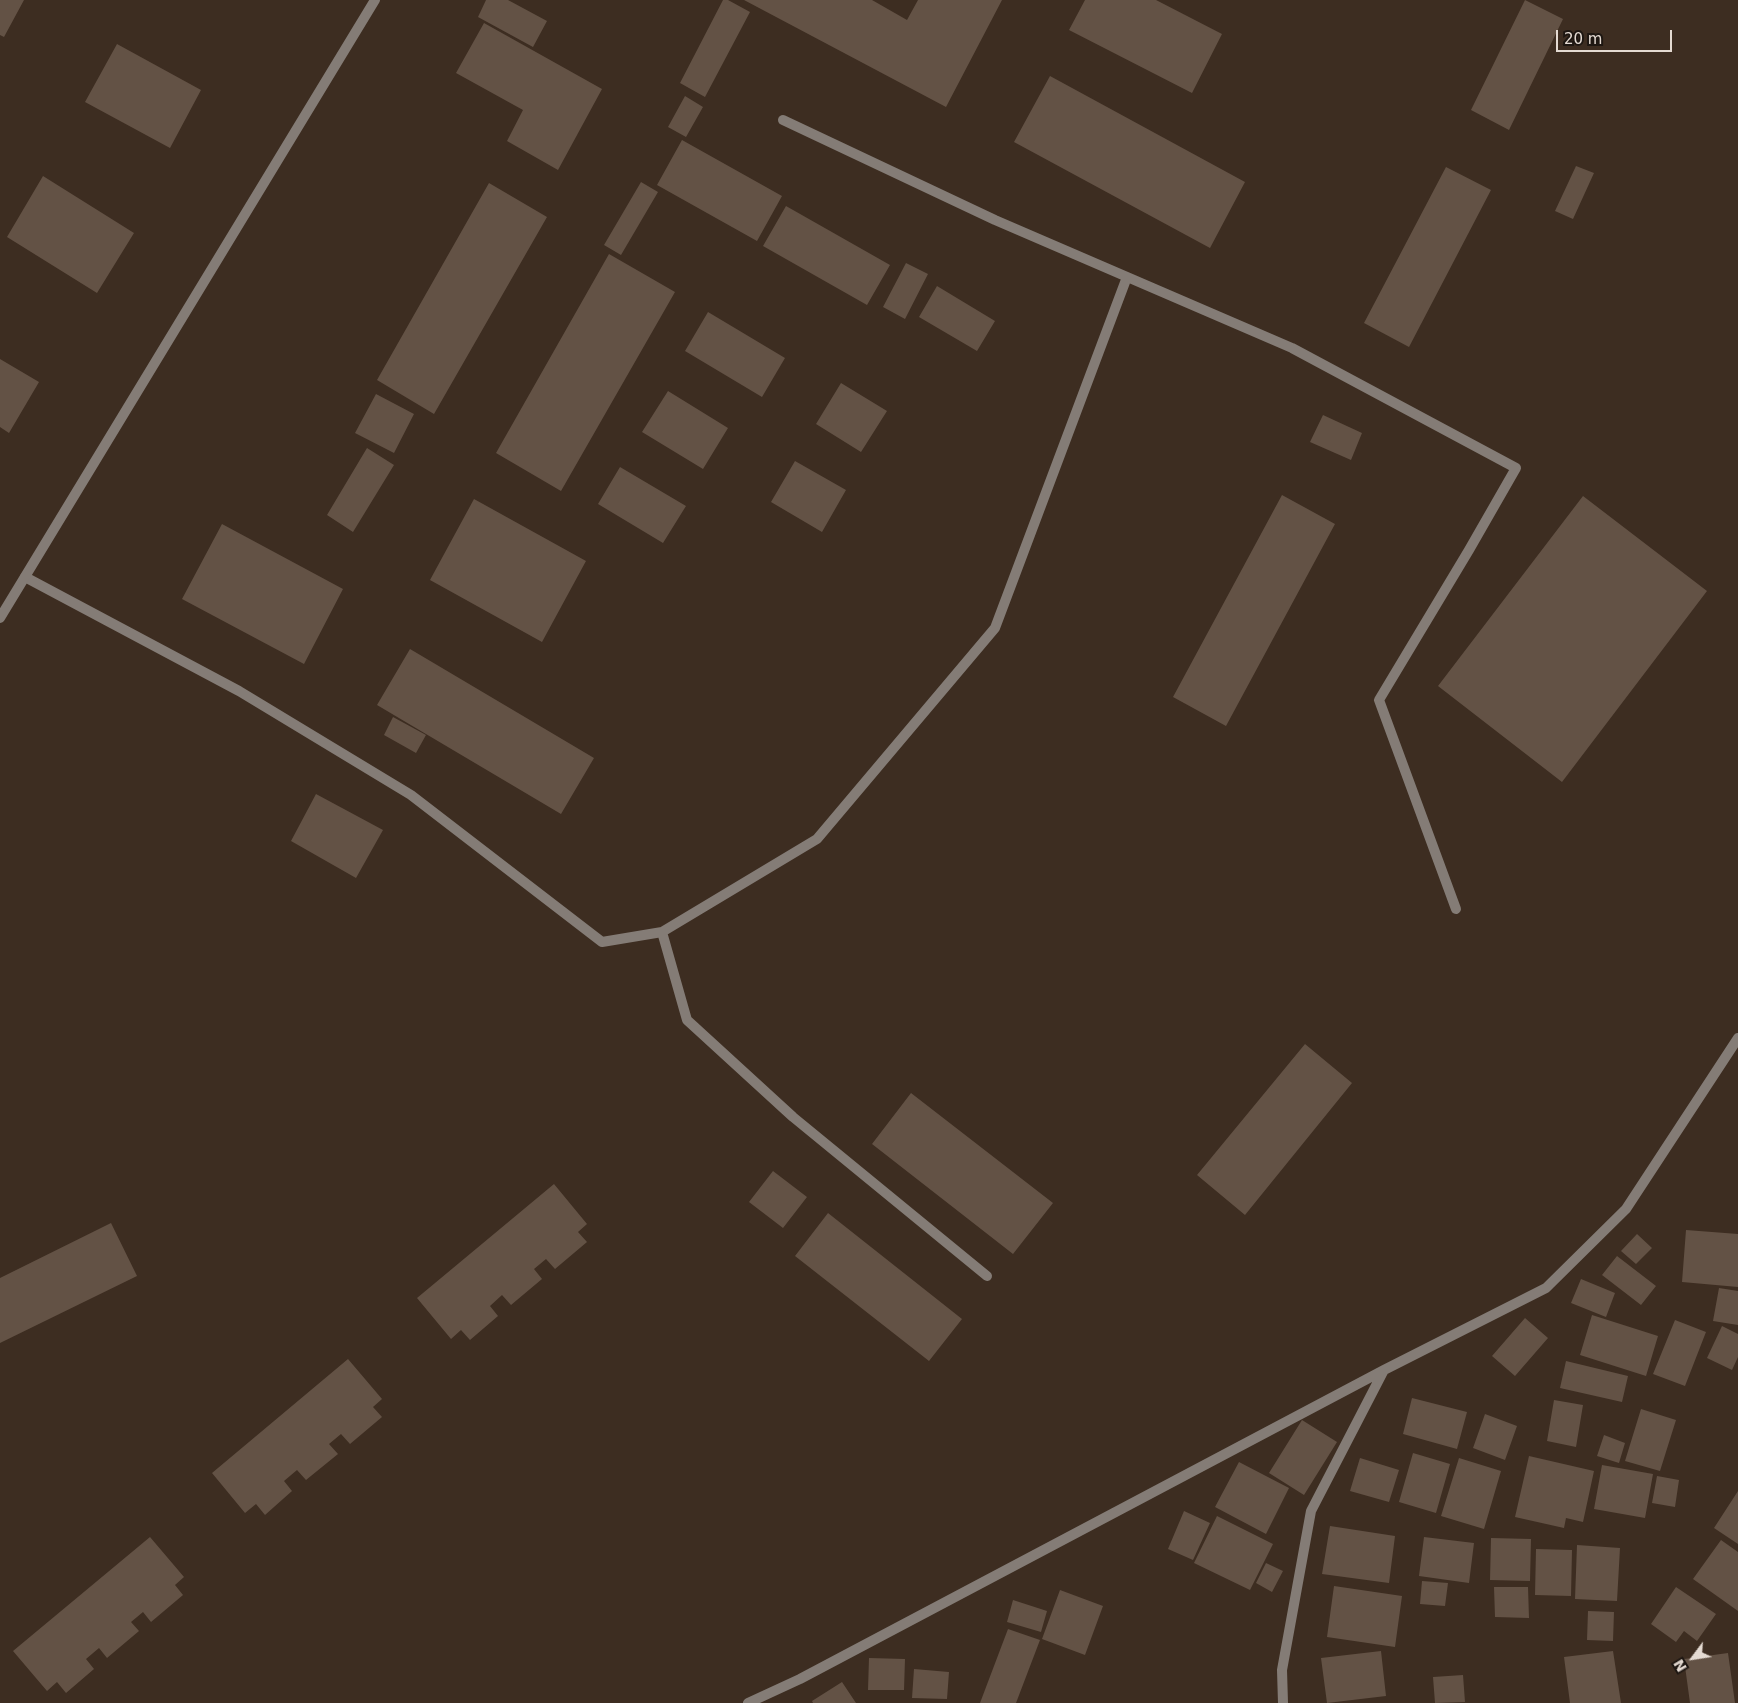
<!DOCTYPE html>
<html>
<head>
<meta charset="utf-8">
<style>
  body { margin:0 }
  #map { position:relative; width:1738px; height:1703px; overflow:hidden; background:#3d2d21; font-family:"DejaVu Sans",sans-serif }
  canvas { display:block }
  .north { position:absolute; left:1668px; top:1633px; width:50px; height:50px; -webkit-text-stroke:4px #1e1712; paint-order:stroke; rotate:239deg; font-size:14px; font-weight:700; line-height:20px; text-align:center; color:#e4dad2 }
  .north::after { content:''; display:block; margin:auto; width:18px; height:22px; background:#e4dad2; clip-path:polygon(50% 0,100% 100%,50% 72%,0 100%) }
  .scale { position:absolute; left:1556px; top:30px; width:116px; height:22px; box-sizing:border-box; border:2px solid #e4dad2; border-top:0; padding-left:6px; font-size:15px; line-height:18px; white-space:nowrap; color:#e4dad2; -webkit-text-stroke:4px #1e1712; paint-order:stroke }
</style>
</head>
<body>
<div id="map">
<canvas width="1738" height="1703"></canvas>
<div class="north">N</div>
<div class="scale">20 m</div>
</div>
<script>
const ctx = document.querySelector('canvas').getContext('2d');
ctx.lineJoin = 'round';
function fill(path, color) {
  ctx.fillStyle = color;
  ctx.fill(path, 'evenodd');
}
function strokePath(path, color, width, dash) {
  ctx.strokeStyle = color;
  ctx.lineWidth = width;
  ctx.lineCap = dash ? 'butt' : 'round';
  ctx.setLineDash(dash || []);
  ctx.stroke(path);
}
const building = new Path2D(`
  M0 0H24L4 37 0 35Z
  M486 0H508L547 21 533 47 478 17Z
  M723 0H728L750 12 705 97 680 83Z
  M744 0H872L907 20 918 0H1002L946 107Z
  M1085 0H1156L1222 34 1192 93 1069 30Z
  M1525 0 1563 19 1509 130 1471 110Z
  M484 23 602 89 558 170 507 141 523 110 456 73Z
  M117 44 201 90 170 148 85 102Z
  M1050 76 1245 182 1210 248 1014 142Z
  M685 96 703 107 686 137 668 127Z
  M682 140 782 196 757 241 657 185Z
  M1576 166 1594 173 1573 219 1555 211Z
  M1446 167 1491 190 1409 347 1364 323Z
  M43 176 134 233 97 293 7 237Z
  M641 182 658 192 621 255 604 245Z
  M489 183 547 217 434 414 377 380Z
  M786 206 890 265 867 305 763 246Z
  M609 254 675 292 561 491 496 453Z
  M906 263 928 274 905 319 883 307Z
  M937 286 995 321 977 351 919 317Z
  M708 312 785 358 762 397 685 351Z
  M0 359 39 382 9 433 0 427Z
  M841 383 887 411 861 452 816 424Z
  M668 391 728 428 703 469 642 432Z
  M376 394 414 414 394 453 355 433Z
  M1323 415 1362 433 1351 460 1310 442Z
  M367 448 394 465 353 532 327 515Z
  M795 461 846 490 822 532 771 502Z
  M620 467 686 506 663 543 598 504Z
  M1282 495 1335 524 1226 726 1173 697Z
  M1583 496 1707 591 1562 782 1438 686Z
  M474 499 586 561 542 642 430 580Z
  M222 524 343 589 304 664 182 599Z
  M410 649 594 758 561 814 377 705Z
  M393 717 426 735 416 753 384 735Z
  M316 794 383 830 356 878 291 841Z
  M1305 1044 1352 1083 1245 1215 1197 1175Z
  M911 1093 1053 1203 1013 1254 872 1144Z
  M773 1171 807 1197 783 1228 749 1202Z
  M554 1184 587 1224 578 1232 587 1242 555 1269 546 1259 534 1269 542 1279 511 1305 502 1295 490 1306 498 1316 470 1340 461 1330 451 1339 417 1298Z
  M828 1213 962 1319 929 1361 795 1256Z
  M111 1223 137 1276 0 1343V1278Z
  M1686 1230 1738 1234V1287L1682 1282Z
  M1637 1234 1652 1248 1636 1264 1621 1251Z
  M1617 1256 1656 1286 1641 1305 1602 1275Z
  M1581 1279 1615 1293 1606 1317 1571 1303Z
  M1719 1288 1738 1291V1325L1713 1321Z
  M1592 1315 1658 1336 1646 1376 1580 1355Z
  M1525 1318 1548 1338 1515 1376 1492 1356Z
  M1675 1320 1706 1332 1685 1386 1653 1374Z
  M1722 1326 1738 1334V1357L1732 1370 1707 1358Z
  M348 1359 382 1399 373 1407 382 1417 350 1444 341 1434 329 1444 338 1454 306 1480 297 1470 284 1481 292 1491 265 1515 256 1504 245 1513 212 1473Z
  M1566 1361 1628 1376 1622 1402 1560 1388Z
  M1412 1398 1467 1412 1457 1449 1403 1434Z
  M1554 1400 1583 1405 1576 1447 1547 1441Z
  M1641 1409 1676 1420 1660 1471 1625 1461Z
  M1485 1414 1517 1426 1505 1460 1473 1448Z
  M1302 1420 1337 1442 1304 1495 1269 1473Z
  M1604 1435 1625 1443 1619 1463 1597 1456Z
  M1413 1453 1450 1464 1436 1513 1399 1502Z
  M1529 1456 1594 1471 1583 1522 1566 1518 1564 1528 1515 1517Z
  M1360 1458 1399 1470 1389 1502 1350 1491Z
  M1459 1458 1501 1471 1484 1529 1441 1516Z
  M1239 1462 1289 1488 1266 1534 1215 1507Z
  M1602 1465 1653 1474 1645 1518 1594 1509Z
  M1657 1476 1679 1480 1675 1507 1652 1503Z
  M1738 1491V1544L1714 1528Z
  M1184 1511 1210 1523 1193 1560 1168 1549Z
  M1217 1516 1273 1544 1250 1590 1194 1563Z
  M1330 1526 1395 1536 1389 1583 1322 1574Z
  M150 1537 184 1577 175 1585 183 1595 151 1622 143 1612 131 1622 139 1631 107 1658 99 1648 86 1659 94 1669 66 1693 57 1682 47 1691 13 1651Z
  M1424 1537 1474 1543 1469 1583 1419 1576Z
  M1491 1538 1531 1539 1530 1581 1490 1580Z
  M1721 1540 1738 1552V1611L1693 1579Z
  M1577 1545 1620 1548 1617 1601 1575 1599Z
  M1536 1549 1572 1550 1571 1596 1535 1595Z
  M1266 1563 1283 1571 1272 1592 1256 1583Z
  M1422 1581 1448 1583 1445 1606 1420 1604Z
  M1334 1586 1402 1596 1395 1647 1327 1637Z
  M1494 1587H1528L1529 1618 1495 1617Z
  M1676 1587 1716 1614 1697 1641 1684 1631 1676 1642 1651 1624Z
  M1060 1590 1103 1606 1085 1655 1042 1639Z
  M1013 1600 1047 1611 1041 1632 1007 1622Z
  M1588 1611 1614 1612 1613 1641 1587 1640Z
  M1008 1629 1040 1640 1016 1703H980Z
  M1381 1651 1386 1696 1327 1703 1321 1658Z
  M1613 1651 1621 1703H1570L1564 1657Z
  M1728 1653 1735 1703H1690L1684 1659Z
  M869 1658 905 1659 904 1690H868Z
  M914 1669 949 1672 947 1699 912 1698Z
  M1463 1675 1465 1702 1435 1703 1433 1677Z
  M842 1682 856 1703H813L812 1701Z`);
const service = new Path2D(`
  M783 120 995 220 1292 348 1516 468 1469 550 1379 700 1456 909
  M25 577 239 691 411 795 602 942 662 932 687 1020 793 1117 987 1276
  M662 932 817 839 995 628 1127 277`);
const minor = new Path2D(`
  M0 618 375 0
  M748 1703 800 1679 1384 1370 1546 1288 1626 1209 1738 1038
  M1283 1703 1282 1670 1311 1511 1384 1370`);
fill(building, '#635245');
strokePath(service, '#847c76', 10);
strokePath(minor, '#847c76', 10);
</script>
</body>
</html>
